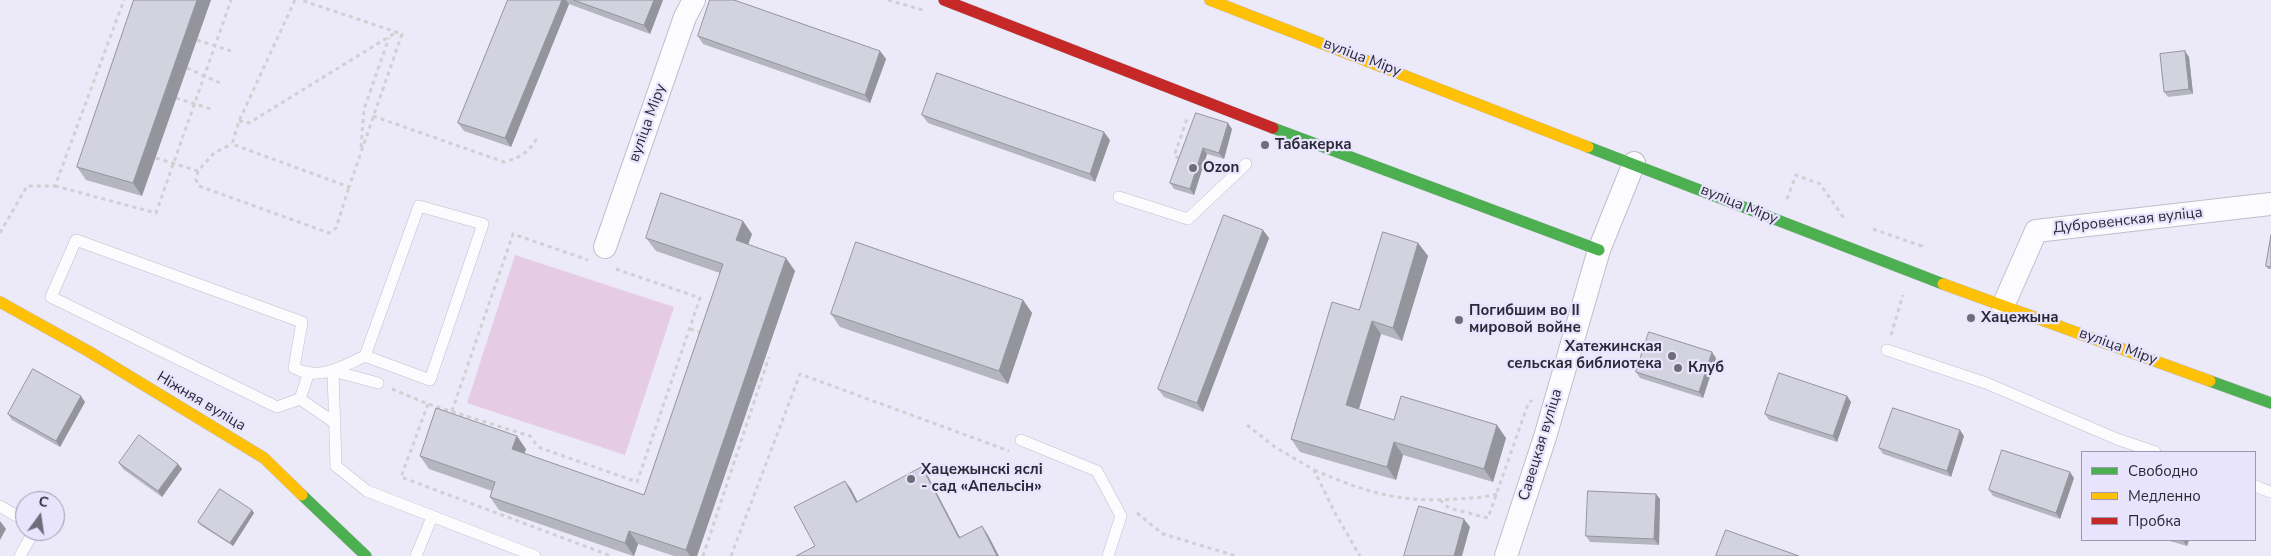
<!DOCTYPE html>
<html>
<head>
<meta charset="utf-8">
<style>
  body { margin:0 }
  #map { position:relative; width:2271px; height:556px; overflow:hidden; background:#eceaf8; font-family:"Nunito Sans",sans-serif }
  canvas { display:block }
  .legend { position:absolute; left:2081px; top:451px; width:175px; height:90px; box-sizing:border-box; background:#e8e4fe; border:1px solid #9c99ae; margin:0; padding:6px 9px; list-style:none; font-size:15px; color:#2b2935 }
  .legend li { display:flex; align-items:center; gap:10px; height:25px }
  .legend b { width:25px; border:1px solid #9c99ae }
  .north { position:absolute; left:15px; top:491px; width:50px; height:50px; box-sizing:border-box; background:#e8e4fe; border:1px solid #9c99ae; border-radius:50%; rotate:14deg; font-size:14px; font-weight:700; line-height:20px; text-align:center; color:#2b2935 }
  .north::after { content:''; display:block; margin:auto; width:18px; height:22px; background:#6f6d79; clip-path:polygon(50% 0,100% 100%,50% 72%,0 100%) }
</style>
</head>
<body>
<div id="map">
<canvas width="2271" height="556"></canvas>
<ul class="legend">
<li><b style="height:6px;background:#4caf50"></b>Свободно</li>
<li><b style="height:6px;background:#ffc107"></b>Медленно</li>
<li><b style="height:6px;background:#c62828"></b>Пробка</li>
</ul>
<div class="north">С</div>
</div>
<script>
const ctx = document.querySelector('canvas').getContext('2d');
ctx.lineJoin = 'round';
function fill(path, color) {
  ctx.fillStyle = color;
  ctx.fill(path, 'evenodd');
}
function strokePath(path, color, width, dash) {
  ctx.strokeStyle = color;
  ctx.lineWidth = width;
  ctx.lineCap = dash ? 'butt' : 'round';
  ctx.setLineDash(dash || []);
  ctx.stroke(path);
}
function write(font, color, halo, rows, align = 'center') {
  ctx.font = font + ' "Nunito Sans",sans-serif';
  ctx.lineWidth = 4.5;
  ctx.setLineDash([]);
  ctx.textBaseline = 'middle';
  ctx.strokeStyle = halo;
  ctx.fillStyle = color;
  for (const [text, x, y, turn = 0] of rows) {
    ctx.save();
    ctx.translate(x, y);
    ctx.rotate((+turn || 0) * Math.PI / 180);
    ctx.textAlign = isNaN(turn) ? turn : align;
    if (halo) ctx.strokeText(text, 0, 0);
    ctx.fillText(text, 0, 0);
    ctx.restore();
  }
}
const green = new Path2D(`
  M515 255 674 307 625 455 467 403Z`);
const path = new Path2D(`
  M295 0 239 121 232 144 349 187 402 34 301 0
  M888 0 923 10
  M197 40 231 51
  M187 68 220 83
  M176 98 211 109
  M373 116 504 162C521 157 530 152 538 136
  M239 121 249 123 395 33
  M361 147 364 109 389 38
  M156 158 198 171 214 153 232 144
  M1179 158 1174 156 1187 119
  M198 171 196 180 199 186 329 233 336 228 349 187
  M55 186 156 213 231 0
  M1787 199 1796 175 1820 184 1844 218
  M1873 229 1922 246 1921 250
  M0 233 27 186H55L124 0
  M690 329 703 333
  M1891 335 1903 295
  M392 389 428 404 530 436 538 447 637 482 700 298 613 268
  M428 404 401 477 611 556
  M452 411 513 234 588 260
  M1247 425 1275 447 1314 470 1335 513 1360 556
  M1314 470C1368 493 1400 503 1459 499 1472 498 1485 497 1498 494
  M1440 500 1449 508 1488 518 1528 404 1532 400
  M1137 513 1163 534 1236 556
  M703 556 769 357
  M731 556 800 374 1009 451`);
const lane = new Path2D(`
  M1119 197 1188 219 1246 164
  M1887 350 1986 383 2117 439 2155 452
  M308 375 300 399 277 407 51 297 76 240 302 322 294 368C321 381 341 367 365 356L419 206 483 224 430 380 365 356
  M378 383 333 371 336 466 367 491 535 556
  M300 399 335 423
  M1021 440 1097 471 1121 516 1108 556
  M2255 486 2271 492
  M0 506 25 521
  M20 556 34 531
  M416 556 432 517`);
const street = new Path2D(`
  M605 247 685 17 694 0
  M2003 306 2036 231 2271 204
  M1506 556 1545 437 1599 250 1634 163`);
const fast = new Path2D(`
  M1273 128 1599 250
  M1588 147 1943 284
  M2210 381 2271 403
  M302 495 366 556`);
const slow = new Path2D(`
  M1210 0 1588 147
  M1943 284 2210 381
  M0 302 88 351 264 458 302 495`);
const jam = new Path2D(`
  M944 0 1273 128`);
const wall = new Path2D(`
  M134 0 142 196 86 180 77 167Z
  M508 0H663L650 34 569 4 511 147 464 131 458 123Z
  M698 36 880 51 886 59 870 103 703 44Z
  M2189 57 2193 94 2168 97 2164 92Z
  M1196 113 1232 129 1224 159 1207 154 1194 195 1174 189 1170 183Z
  M922 115 1110 140 1095 182 928 123Z
  M752 234 748 245 795 271 697 556H674L638 544 634 556H633L499 510 490 497 492 491 429 469 420 456 526 449 524 454 644 495 720 273 656 251 646 238Z
  M2271 235V269H2268L2266 266Z
  M1269 238 1203 412 1164 397 1158 389Z
  M1418 243 1428 256 1402 341 1381 334 1358 409 1394 420 1506 438 1493 482 1403 455 1396 480 1300 452 1291 439 1359 310Z
  M1023 300 1032 313 1008 384 840 327 831 314Z
  M1716 358 1703 398 1640 378 1636 372Z
  M1847 396 1851 402 1837 442 1769 420 1765 414Z
  M85 402 60 447 12 420 8 414Z
  M1964 436 1951 477 1883 454 1879 448Z
  M119 463 178 464 182 469 162 497 123 469Z
  M2074 478 2060 519 1993 496 1989 490Z
  M1660 499 1659 545 1590 542 1586 536Z
  M252 510 254 513 233 546 200 525 198 522Z
  M2166 540H2189L2187 546Z`);
const shadedWall = new Path2D(`
  M197 0H211L142 196 133 183Z
  M562 0H566L569 4 511 147 505 138Z
  M654 0H663L650 34 644 25Z
  M880 51 886 59 870 103 865 95Z
  M2185 51 2189 57 2193 94 2189 89Z
  M1228 123 1232 129 1224 159 1219 153Z
  M1104 132 1110 140 1095 182 1090 174Z
  M1203 148 1207 154 1194 195 1190 189Z
  M743 221 752 234 745 253 736 240Z
  M1263 230 1269 238 1203 412 1197 403Z
  M1418 243 1428 256 1402 341 1393 328Z
  M786 258 795 271 697 556H690L686 550Z
  M1023 300 1032 313 1008 384 999 371Z
  M1372 321 1381 334 1356 419 1346 405Z
  M1712 352 1716 358 1703 398 1699 392Z
  M81 396 85 402 60 447 56 441Z
  M1847 396 1851 402 1837 442 1833 436Z
  M1497 425 1506 438 1493 482 1484 469Z
  M1960 430 1964 436 1951 477 1947 471Z
  M517 436 526 449 521 463 512 449Z
  M1394 442 1403 455 1396 480 1387 467Z
  M178 464 182 469 162 497 158 491Z
  M922 467 928 476 965 547 959 538Z
  M2070 472 2074 478 2060 519 2056 513Z
  M845 481 851 489 862 510 856 502Z
  M1656 494 1660 499 1659 545 1654 539Z
  M252 510 254 513 233 546 230 543Z
  M1464 519 1470 527 1462 556H1454Z
  M0 521 6 529 0 540Z
  M982 526 988 535 999 556H997Z
  M629 531 638 544 634 556 625 543Z
  M2183 540H2189L2187 546 2183 541Z`);
const building = new Path2D(`
  M134 0H197L133 183 77 167Z
  M508 0H562L505 138 458 123Z
  M574 0H654L644 25Z
  M710 0H734L880 51 865 95 698 36Z
  M2185 51 2189 89 2164 92 2160 54Z
  M937 73 1104 132 1090 174 922 115Z
  M1196 113 1228 123 1219 153 1203 148 1190 189 1170 183Z
  M661 193 743 221 736 240 786 258 686 550 629 531 625 543 490 497 495 482 420 456 436 408 517 436 512 449 644 495 723 264 646 238Z
  M1224 215 1263 230 1197 403 1158 389Z
  M1383 232 1418 243 1393 328 1372 321 1346 405 1394 420 1401 396 1497 425 1484 469 1394 442 1387 467 1291 439 1332 302 1359 310Z
  M2271 235V267L2266 266Z
  M856 242 1023 300 999 371 831 314Z
  M1649 332 1712 352 1699 392 1636 372Z
  M33 369 81 396 56 441 8 414Z
  M1779 373 1847 396 1833 436 1765 414Z
  M1893 408 1960 430 1947 471 1879 448Z
  M139 435 178 464 158 491 119 463Z
  M2002 450 2070 472 2056 513 1989 490Z
  M922 467 959 538 982 526 997 556H796L815 546 794 507 845 481 856 502Z
  M220 489 252 510 230 543 198 522Z
  M1588 491 1656 494 1654 539 1586 536Z
  M1419 506 1464 519 1454 556H1404Z
  M1726 530 1799 556H1716Z`);
const markers = [
  [1265,145,5,"#6f6d79"],
  [1193,168,5,"#6f6d79"],
  [1971,318,5,"#6f6d79"],
  [1459,320,5,"#6f6d79"],
  [1672,356,5,"#6f6d79"],
  [1678,368,5,"#6f6d79"],
  [911,479,5,"#6f6d79"]
];
const streetNames = [
  ["вуліца Міру",1362,58,21],
  ["вуліца Міру",648,123,-70],
  ["вуліца Міру",1739,205,22],
  ["Дубровенская вуліца",2128,221,-6],
  ["вуліца Міру",2118,347,20],
  ["Ніжняя вуліца",201,402,31],
  ["Савецкая вуліца",1541,445,-73]
];
const poiNames = [
  ["Табакерка",1275,145],
  ["Ozon",1203,168],
  ["Погибшим во II",1469,311],
  ["мировой войне",1469,328],
  ["Хацежына",1981,318],
  ["Хатежинская",1662,347,"right"],
  ["сельская библиотека",1662,364,"right"],
  ["Клуб",1688,368],
  ["Хацежынскі яслі",921,470],
  ["- сад «Апельсін»",921,487]
];
fill(green, '#e6cbe4');
strokePath(lane, '#c0beca', 12);
strokePath(street, '#c0beca', 24);
strokePath(fast, '#c0beca', 12);
strokePath(slow, '#c0beca', 12);
strokePath(jam, '#c0beca', 12);
strokePath(path, '#d0d0d3', 3, [4, 4]);
strokePath(lane, '#fcfcfe', 11);
strokePath(street, '#fcfcfe', 22);
strokePath(fast, '#4caf50', 11);
strokePath(slow, '#ffc107', 11);
strokePath(jam, '#c62828', 11);
fill(wall, '#b5b5c0');
fill(shadedWall, '#93949c');
fill(building, '#d2d3df');
strokePath(building, '#93949c', 1);
for (const [x, y, r, color] of markers) {
  const dot = new Path2D();
  dot.arc(x, y, r, 0, 2 * Math.PI);
  ctx.fillStyle = color;
  ctx.fill(dot);
  strokePath(dot, '#e8e4fe', 2);
}
write('15px', '#2b2935', '#e8e4fe', streetNames);
write('bold 15px', '#2b2935', '#e8e4fe', poiNames, 'left');
</script>
</body>
</html>
